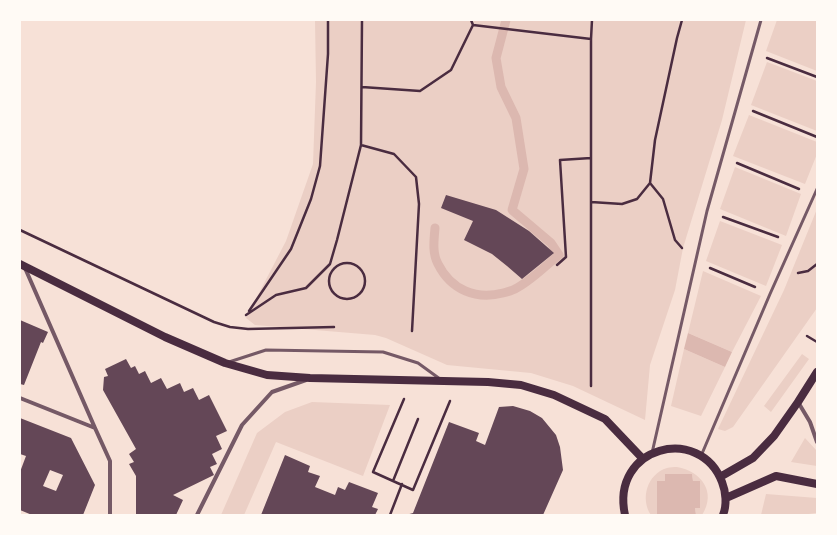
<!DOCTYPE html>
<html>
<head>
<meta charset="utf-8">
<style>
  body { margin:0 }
  #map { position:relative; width:837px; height:535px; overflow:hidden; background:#f7e1d7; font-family:"Titillium Web",sans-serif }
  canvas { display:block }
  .frame { position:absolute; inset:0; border:21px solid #fffaf5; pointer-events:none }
</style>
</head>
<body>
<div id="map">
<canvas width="837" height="535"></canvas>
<div class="frame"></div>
</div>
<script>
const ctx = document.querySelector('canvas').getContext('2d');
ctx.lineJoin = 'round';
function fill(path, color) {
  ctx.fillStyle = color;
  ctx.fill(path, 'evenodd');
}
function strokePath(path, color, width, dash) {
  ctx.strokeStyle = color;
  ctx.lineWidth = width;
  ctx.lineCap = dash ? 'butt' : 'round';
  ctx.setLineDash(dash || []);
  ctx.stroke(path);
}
const green = new Path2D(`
  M315 20H746L722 120 683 248 675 290 650 365 645 420 573 386 531 373 447 365 386 338 375 335 255 325 246 318 286 241 313 164 316 82Z
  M777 20H817V71L766 51Z
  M767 62 817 81V131L751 105Z
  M749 115 817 142V154L805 184 733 156Z
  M735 167 801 194 786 236 720 209Z
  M817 209V308L733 427 725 431 718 429 784 290Z
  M720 221 782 245 766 286 706 261Z
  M703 271 761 296 732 352 688 333Z
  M684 349 725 367 701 416 671 406Z
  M802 354 809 359 771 412 764 406Z
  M312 402 390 405 363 476 276 442 244 515H221L257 433 285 412Z
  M805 438 817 451V466L791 462Z
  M677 467C701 471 717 492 702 515H696L695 508H700V481H693L692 474H665L666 481 658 515H666H651C640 499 647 474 667 468 670 467 674 467 677 467Z
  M766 494 817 498V513L800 515H761Z`);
const water = new Path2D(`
  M688 333 732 352 725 367 684 349Z
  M665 474H692L693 481H700V508H695L696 515H657V481H665Z`);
const stream = new Path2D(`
  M435 228C434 240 432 253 438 264 451 290 476 300 503 293 507 292 511 291 515 289 531 281 545 266 559 255L551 243 512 210 524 169 516 118 501 87 496 58 506 20`);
const building = new Path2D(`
  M446 195 496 210 529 231 554 253 522 279 507 266 492 254 464 240 473 221 441 208Z
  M20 320 48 332 43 343 41 342 24 385 20 384Z
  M126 359 131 368 135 366 139 374 145 371 151 383 161 378 167 389 180 383 184 392 193 388 199 400 209 395 227 431 216 436 222 449 212 454 217 464 210 467 214 475 173 495 183 500 176 515H136V476L129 464 134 462 129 454 136 449 103 390 104 377 108 376 105 369Z
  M513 406 530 411 542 418 556 435 560 447 563 470 543 515H406L413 513 449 422 479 433 476 441 485 445 499 407Z
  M20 418 71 438 95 485 83 515H32L20 510V472L26 456 20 454ZM50 470 63 475 56 491 43 486Z
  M285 455 310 466 308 472 320 476 315 487 335 495 338 487 345 490 349 482 378 493 372 507 378 509 375 515H261Z`);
const path = new Path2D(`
  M471 20 473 25 591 39
  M767 58 817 77
  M362 87 420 91 451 70 473 25
  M753 111 817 137
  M361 145 394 154 416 177 419 204 412 331
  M737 163 799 189
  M650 183 663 199 675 240 682 248
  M591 202 622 204 637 199 650 183 655 140 677 38 682 20
  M723 217 778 237
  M20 230 214 322 230 327 248 329 334 327
  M329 281a18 18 0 1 1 36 0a18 18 0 1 1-36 0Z
  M557 265 566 257 560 160 591 158
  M710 268 755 287
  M798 273 808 271 817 264
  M249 311 291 249 311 199 320 166 328 54V20
  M246 315 276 295 306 288 330 264 337 240 361 145 362 20
  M807 336 817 342
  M591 386V39L592 20
  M404 399 373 472 413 490 450 401
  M393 481 418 419
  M390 515 402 484`);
const service = new Path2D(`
  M229 362 266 350 383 352 418 363 440 379
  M652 453 707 211 761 20
  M701 456 770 294 817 189`);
const minor = new Path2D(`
  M25 268 95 428 110 461V515
  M20 398 95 428
  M798 402 810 422 817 442
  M197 515 242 425 272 392 306 380`);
const secondary = new Path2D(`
  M20 264 165 337 225 363 267 375 310 378 488 382 521 385 554 395 605 419 643 459
  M720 477 753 458 774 436 798 402 817 372
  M726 498 776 476 817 484
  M625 515C610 446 700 424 722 482 726 492 727 505 723 515`);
fill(green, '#ebcfc5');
fill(water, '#dcb8b0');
strokePath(stream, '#dcb8b0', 9);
fill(building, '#644757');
strokePath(path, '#4a2c40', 2.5);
strokePath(service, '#755966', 3);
strokePath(minor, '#755966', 4);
strokePath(secondary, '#4a2c40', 8);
</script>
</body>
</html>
